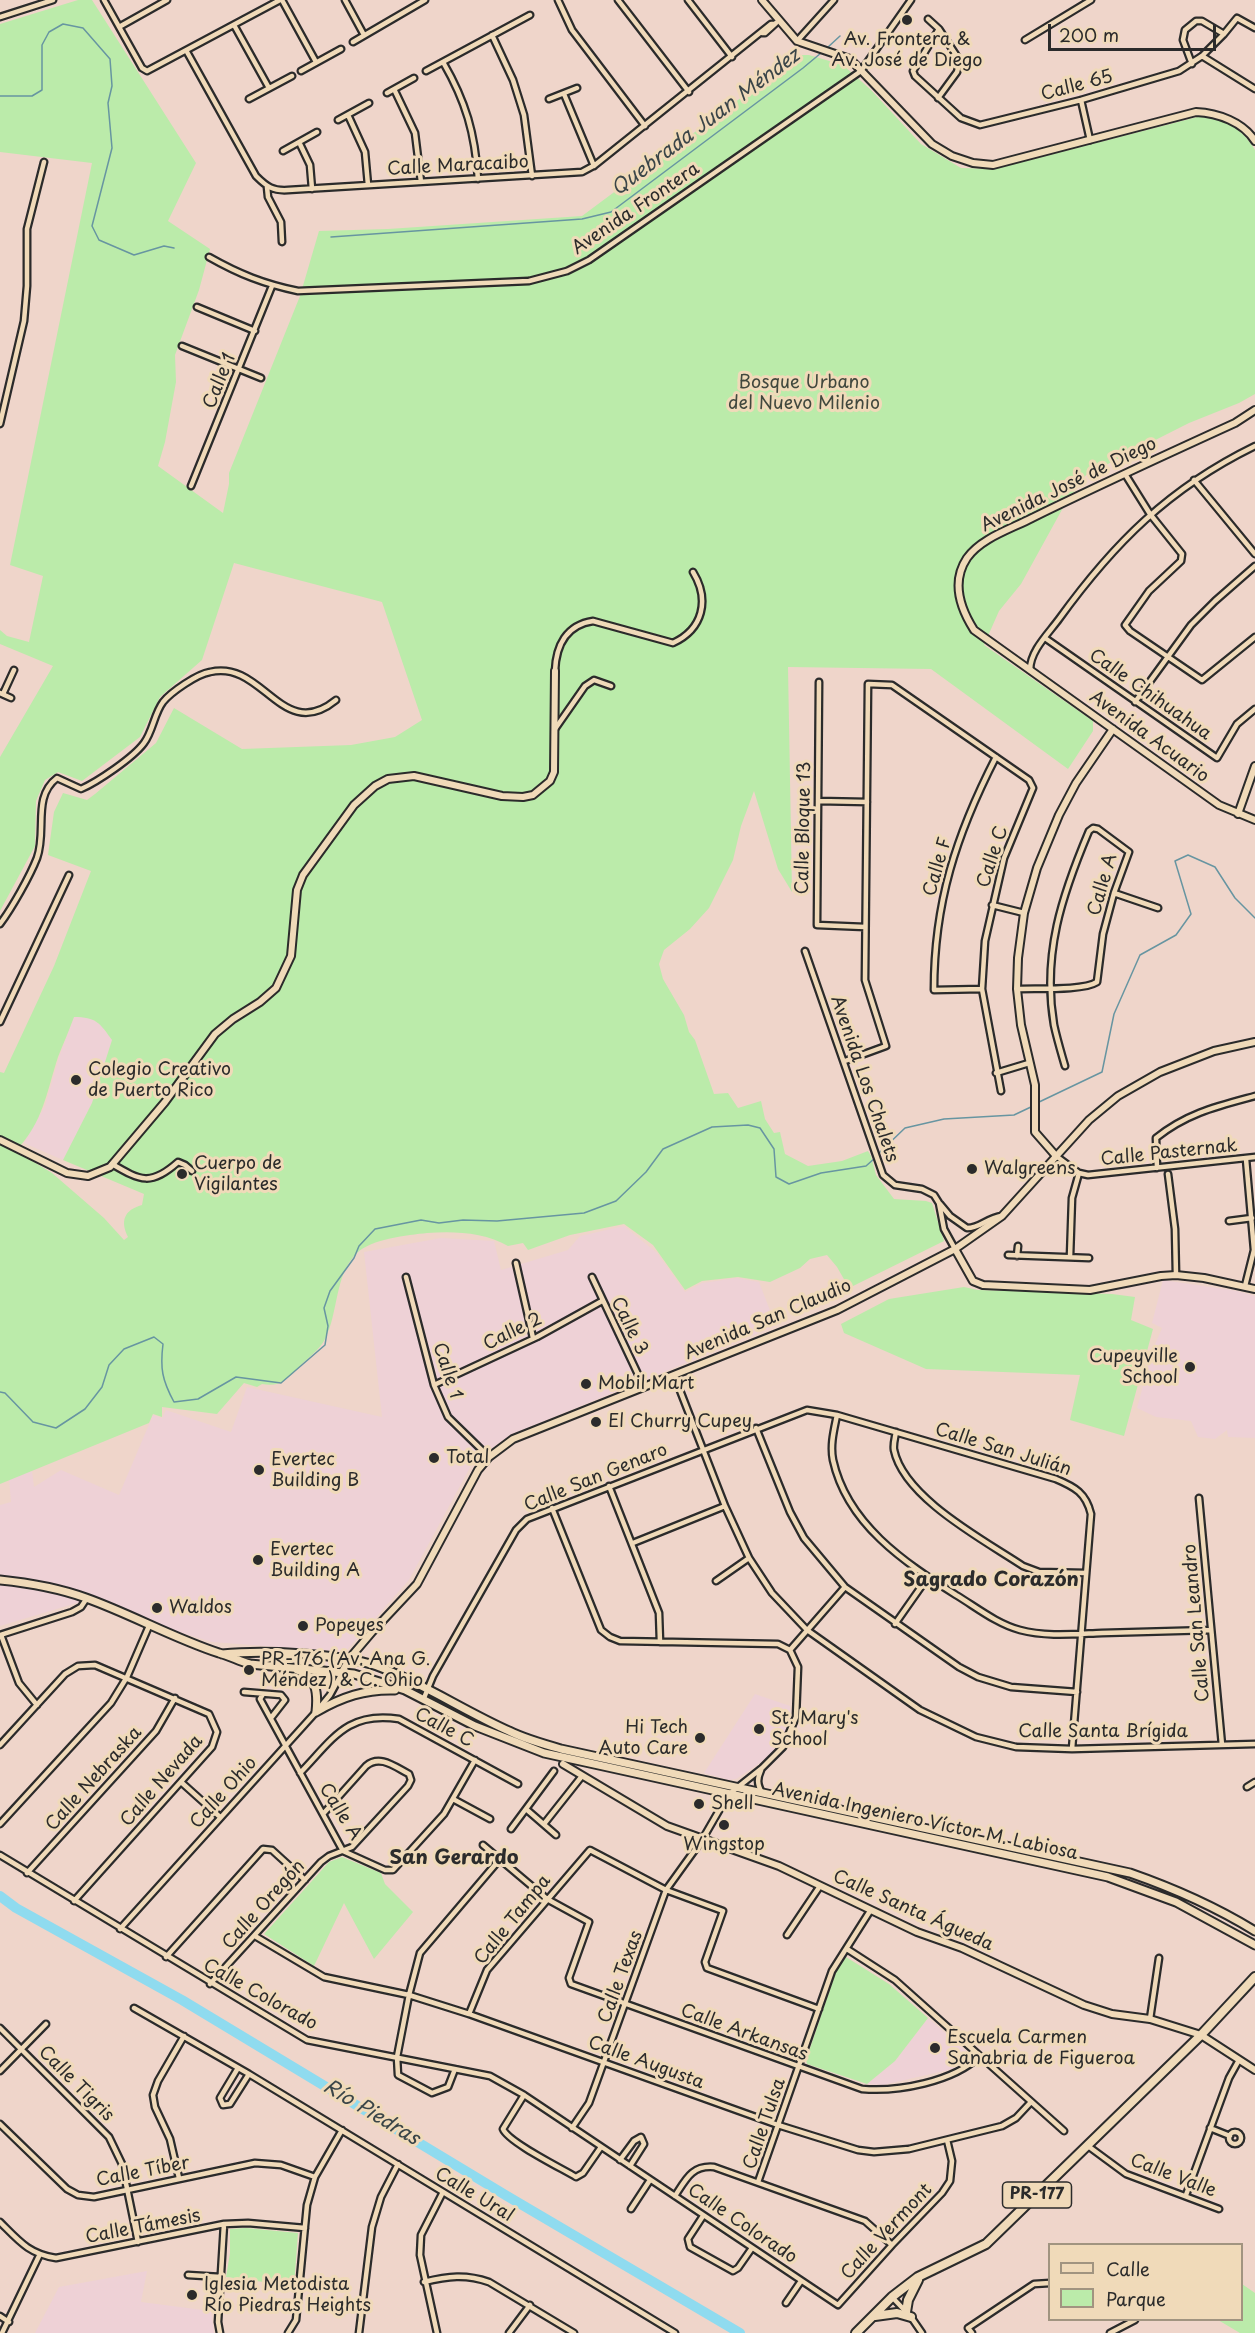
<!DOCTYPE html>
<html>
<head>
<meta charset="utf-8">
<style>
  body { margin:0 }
  #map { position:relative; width:1255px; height:2333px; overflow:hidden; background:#efd5ca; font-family:"Playpen Sans",sans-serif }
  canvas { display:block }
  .legend { position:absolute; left:1048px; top:2243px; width:195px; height:78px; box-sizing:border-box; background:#f0dab9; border:2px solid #a19480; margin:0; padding:8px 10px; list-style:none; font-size:18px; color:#2b2b2b }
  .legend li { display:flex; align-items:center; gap:12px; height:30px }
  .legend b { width:30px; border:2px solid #a19480 }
  .scale { position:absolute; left:1048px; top:24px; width:168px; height:27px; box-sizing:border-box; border:3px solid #2b2b2b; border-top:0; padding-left:8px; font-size:18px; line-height:21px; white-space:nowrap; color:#2b2b2b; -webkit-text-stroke:4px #f0dab9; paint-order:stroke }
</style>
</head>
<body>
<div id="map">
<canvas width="1255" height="2333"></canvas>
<ul class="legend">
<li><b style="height:8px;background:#f0dab9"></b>Calle</li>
<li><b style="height:16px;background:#bbebaa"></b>Parque</li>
</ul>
<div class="scale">200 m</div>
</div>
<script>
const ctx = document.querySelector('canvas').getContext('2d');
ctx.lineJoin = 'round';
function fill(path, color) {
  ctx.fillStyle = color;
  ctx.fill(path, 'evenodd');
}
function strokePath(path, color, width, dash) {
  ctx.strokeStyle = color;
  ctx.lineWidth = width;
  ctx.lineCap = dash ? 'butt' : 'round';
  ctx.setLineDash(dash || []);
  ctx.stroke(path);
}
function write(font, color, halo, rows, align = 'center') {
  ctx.font = font + ' "Playpen Sans",sans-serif';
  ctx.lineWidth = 6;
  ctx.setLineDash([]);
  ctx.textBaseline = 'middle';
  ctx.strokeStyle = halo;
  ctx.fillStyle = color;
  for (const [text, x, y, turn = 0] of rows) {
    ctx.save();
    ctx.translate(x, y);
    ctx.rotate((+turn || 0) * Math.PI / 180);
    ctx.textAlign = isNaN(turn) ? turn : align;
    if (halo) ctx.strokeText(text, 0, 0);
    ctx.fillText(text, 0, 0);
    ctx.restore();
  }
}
const built = new Path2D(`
  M74 1017H89L101 1025 112 1040 92 1103 63 1160 24 1143 45 1106 59 1057Z
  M624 1226 657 1253 685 1292 702 1283 737 1278 759 1282 776 1326 510 1435 473 1462 409 1580 345 1652 212 1642 80 1602 0 1626V1505L11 1502 9 1478 32 1471 34 1487 61 1470 119 1495 153 1415 162 1418 166 1410 231 1432 247 1387 382 1417 364 1252 441 1238 494 1241 501 1270 568 1250 580 1236Z
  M1163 1280 1237 1291 1255 1296V1438L1228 1437 1227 1430 1215 1439 1198 1437 1191 1421 1156 1417 1137 1408 1153 1349 1162 1328 1152 1323Z
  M755 1694 790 1706V1720L782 1739 774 1751 760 1763 736 1779 729 1780 704 1773Z
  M928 2018 968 2053 969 2057 955 2068 948 2070 883 2085 867 2084 895 2061Z
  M147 2271 141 2302 211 2311 214 2333H35L59 2287Z`);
const green = new Path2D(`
  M78 0H92L196 163 168 221 210 249 199 290 175 355 176 382 165 442 158 466 223 513 229 484V473L300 296 319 231 388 229 582 216 773 74 794 55H809L843 65 871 90 921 144 961 168 995 169 1205 115C1228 120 1243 130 1255 150V394L1239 403 1189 423 1086 475 1064 506 1021 584 999 611 984 645 1093 721V731L1068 769 931 669 788 667 792 892 778 869 754 791 741 826 733 860 709 908 690 929 664 950 659 964 663 979 684 1015 689 1032 695 1040 714 1094 728 1093 738 1108 761 1101 765 1119 774 1133 780 1132 785 1154 808 1166 842 1161 868 1151 871 1156 876 1175 894 1199 926 1201 932 1203 944 1241 849 1288 837 1267 827 1255 810 1259 800 1268 770 1282 738 1277 702 1281 685 1290 653 1245 624 1224 570 1235 528 1250 523 1243 508 1246C485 1232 453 1231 427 1233 408 1235 371 1239 357 1253 334 1275 339 1312 325 1339 320 1350 305 1360 297 1369 285 1381 279 1387 262 1384L257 1387 244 1383 217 1414 162 1407V1417L153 1414 149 1423 0 1484V1072L4 1073 54 966 91 871 48 855 54 812 63 793 87 800 95 794 156 743 174 708 242 749 351 745 395 737 422 720 382 602 234 563 202 660 160 697 140 737 82 781 58 772 45 780 36 801 35 846 0 911V757L53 666 0 644V630L7 636 29 642 43 576 10 565 92 163 0 152V24ZM74 1017C96 1017 100 1023 112 1040L92 1103 63 1160 144 1194 142 1205C124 1210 120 1221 128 1237L124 1240 104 1218 52 1173 16 1151C44 1120 46 1094 58 1057 63 1044 69 1031 74 1017Z
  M964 1287 978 1290 1112 1294 1135 1297 1131 1320 1153 1329 1124 1436 1070 1420 1080 1375 926 1369 844 1333 841 1324 889 1299Z
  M342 1857 381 1873 385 1884 413 1912 374 1959 344 1903 314 1966 264 1934 329 1862Z
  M846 1957 889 1984 928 2018 895 2061 867 2084 807 2064 806 2060 837 1969Z
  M246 2228 298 2233 294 2286 226 2277 230 2253V2229Z
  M1242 2284 1255 2293V2333H1240L1218 2320H1242Z`);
const stream = new Path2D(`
  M827 48 840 36
  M0 96H32L42 90V45L49 32 63 24 83 28 110 59 112 86 108 103 112 148 92 226 99 240 134 255 164 246 174 248
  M331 237 582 219 611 212 803 68 821 53
  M1037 1103 1102 1072 1114 1014 1140 955 1176 935 1191 914 1175 861 1188 855 1215 867 1235 898 1255 918
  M878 1154 905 1128 944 1119 1014 1115 1033 1106
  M0 1392 5 1393 33 1422 56 1428 85 1409 102 1387 109 1365 124 1349 154 1337 163 1344C160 1368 162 1380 174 1402L198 1399 236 1377 281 1383 325 1345 328 1326 324 1308 330 1291 354 1258 359 1246 375 1229 421 1220 439 1223 463 1220 497 1221 584 1213 616 1201 646 1172 663 1149 712 1127 748 1125 760 1128 774 1149 776 1177 789 1184 821 1173 866 1166 875 1158`);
const river = new Path2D(`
  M0 1896 16 1908 182 2000 507 2196 740 2333`);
const minor = new Path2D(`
  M104 0 142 68 147 71 280 0
  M282 0 316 62
  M345 0 364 35
  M558 0 572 30 645 126
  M618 0 689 92
  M688 0 732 57
  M0 17 53 0
  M928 19 939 29 960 61 957 72 938 98
  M234 25 269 88
  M119 27 167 0
  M939 29 913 71 915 76 961 118 980 125 1081 100 1179 71 1202 56 1224 34 1237 18 1255 28
  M762 33H765L776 23
  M492 35 513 80 524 115 532 176
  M1025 40 1091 0
  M797 41 834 0
  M353 42 425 0
  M187 52 256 176C267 187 273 191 288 190L582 172 595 165 771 24H774
  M1202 56 1255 89
  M443 62C466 102 475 133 478 179
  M1192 64 1183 40 1185 30 1196 21H1202L1224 34
  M301 71 341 49
  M426 71 530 15
  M394 89 415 133 421 182
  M387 93 414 78
  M564 94 594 166
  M249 99 292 76
  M549 99 577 88
  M1081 100 1090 140
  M348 115 365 152 368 185
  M338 120 369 103
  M299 142 310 165 312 189
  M283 151 317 132
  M267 187 268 197 281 222 282 242
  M209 257C239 274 264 284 298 291L529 281 567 271 589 260 861 71 911 0
  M197 307 255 331
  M182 346 261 378
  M0 424 24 321 27 286V229L44 162
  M1125 474 1150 514 1182 554 1181 561 1149 591 1125 625 1130 631 1202 680 1255 637
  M1194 480 1255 554
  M191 486 272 286
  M1045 638 1217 758 1237 724 1255 709
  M1030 670C1030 651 1048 634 1059 619 1114 543 1169 488 1255 446
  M555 671C556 646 566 625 593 621L673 643C703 629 710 600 693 572
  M819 682 817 925 865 927
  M0 693 11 698
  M3 694 14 670
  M1135 702 1191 625 1215 601 1255 566
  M555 729 585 686 594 680 611 686
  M818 801 867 802
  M1114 893 1158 908
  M992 905 1024 913
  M0 924C12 908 30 876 37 858 47 831 32 797 57 778L81 789C97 782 133 758 144 743 153 731 154 714 163 702 171 692 197 674 210 672 263 659 282 744 336 700
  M805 951 883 1175 895 1185 922 1189 934 1195 939 1203 944 1229 955 1249
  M982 989 934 990C934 903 956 835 996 757
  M1017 989C1035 988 1083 991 1097 982L1103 934 1114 893 1129 852 1098 829 1093 828 1089 831C1062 895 1042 954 1054 1025 1057 1039 1061 1052 1065 1066
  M0 1022 69 875
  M845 1061 886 1046 865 980 868 684 892 685 1029 780 1033 788 1004 858 985 941 982 989 1001 1091
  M996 1073 1029 1063
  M1056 1156 1079 1173 1088 1175 1255 1157
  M112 1164C141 1181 151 1186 178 1162L185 1165 192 1171
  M1157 1168 1156 1138C1187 1113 1218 1106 1255 1096
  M1168 1174 1175 1229 1176 1275
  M940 1204 950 1216 967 1228C981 1228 986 1218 1002 1216
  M1229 1221 1252 1218
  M1008 1255 1089 1258
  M1017 1256 1018 1246
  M1070 1257 1072 1198 1079 1173
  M516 1263 533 1338
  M406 1277 434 1385 448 1417 489 1457
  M592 1277 644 1387
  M1245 1286 1254 1250 1246 1159
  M674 1375 725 1506 749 1558 772 1593 807 1630 920 1710 976 1737 1016 1747 1072 1749 1255 1744
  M434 1385 537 1337 602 1301
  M837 1415C834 1430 830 1445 833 1460 847 1524 904 1562 956 1595 976 1607 997 1624 1020 1630 1046 1637 1075 1634 1102 1633 1138 1632 1175 1631 1211 1630
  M756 1428 790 1512 804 1538 845 1587 959 1667 978 1677 1011 1687 1077 1692
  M896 1432C895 1438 893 1444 894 1450 904 1498 984 1540 1023 1566L1039 1572 1086 1573
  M609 1486 659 1613 660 1642
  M1199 1498 1222 1745
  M552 1508 601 1630 610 1637 620 1641 778 1644 790 1650
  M633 1543 725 1506
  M716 1581 749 1558
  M895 1624 928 1577
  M0 1635 72 1612 81 1607 87 1598
  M1 1635 19 1683 37 1705
  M790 1650 845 1587
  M244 1692 281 1695 285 1700 271 1718
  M263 1694 260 1699 343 1851 385 1870H393L444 1814 475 1760
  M424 1698 433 1676 516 1530 527 1519 807 1410 837 1415 1056 1479C1075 1487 1086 1493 1091 1514L1072 1749
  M0 1745 65 1674 78 1666 95 1665 209 1714 217 1732 212 1747 74 1901
  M761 1770C757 1779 757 1784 762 1793
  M300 1773C333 1739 347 1711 399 1719L518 1784
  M181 1782 220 1817
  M1247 1787 1255 1782
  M453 1799 490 1819
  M526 1809 556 1835
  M0 1824 111 1703 127 1677 149 1626
  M544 1824 582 1776
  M511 1829 554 1771
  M483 1845 547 1899 589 1922 569 1978 571 1984 862 2089C898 2092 953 2082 980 2056
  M0 1855 307 2040 490 2076 524 2095 838 2305 892 2245 942 2193 950 2181 952 2161 947 2140
  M27 1873 156 1731 175 1698
  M120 1929 316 1712 330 1695 342 1673
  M787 1935 820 1886
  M255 1936 324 1977 409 1995 469 2014 778 2125 858 2150 874 2152 909 2149 1002 2126 1016 2118 1031 2102
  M847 1949 895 1980 1064 2131
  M166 1957 263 1849 272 1850 305 1880
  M210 1984 321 1862 329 1856 352 1847 408 1786 411 1780 409 1774C395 1767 380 1754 366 1766L323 1814
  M134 2008 249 2074 675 2333
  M469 2014 487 1970 590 1850 666 1890 723 1911 705 1962 707 1968 819 2009
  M1150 2019 1159 1958
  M0 2028 109 2137 122 2164 138 2242
  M238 2068 220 2098 223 2105 230 2104 249 2074
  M455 2069 448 2087 432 2093 398 2075 397 2057 409 1995 420 1953 500 1859
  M0 2071 46 2024
  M524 2095 503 2129C508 2142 561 2168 576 2177L583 2173 601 2147
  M0 2124 67 2189 78 2195 94 2197 255 2163 281 2165 315 2177
  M572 2128 589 2103 666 1890 702 1840 728 1795 762 1768 783 1747 796 1717 798 1667 790 1650
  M1210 2128 1230 2136
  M1229 2138a6 6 0 1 1 12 0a6 6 0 1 1-12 0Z
  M1088 2146 1126 2174 1219 2209
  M620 2160 634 2141 641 2137 644 2144 630 2166
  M179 2178 170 2139 155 2107 153 2095 158 2081 184 2036
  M758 2182 832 1971 870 1911
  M1186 2195 1229 2078 1239 2060
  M675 2196C686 2179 692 2165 714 2167L865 2221 892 2245
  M631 2209 650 2180
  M703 2216 688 2239 690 2247 733 2271 738 2268 752 2248
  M0 2222C19 2241 29 2254 56 2258L224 2224 248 2223 305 2228
  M188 2275 221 2277
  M424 2282C448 2276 466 2274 489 2282L574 2333
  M892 2297 911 2317 922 2333
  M786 2303 801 2281
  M0 2316 9 2322
  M2 2333 39 2256
  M220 2333 218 2322 224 2224
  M288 2333 296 2320 307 2205 315 2177 342 2130
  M359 2333 372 2227 381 2197 398 2164
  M437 2333 420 2255 421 2235 443 2192
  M509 2333 530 2305
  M972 2333 968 2328 1034 2284 1050 2283
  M1110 2333 1135 2320`);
const tertiary = new Path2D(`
  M762 0 797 41 850 59 932 144 952 156 973 163 993 165 1196 112C1218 113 1243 122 1255 141
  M1255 410 1235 423C1167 454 1099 485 1032 518 1011 529 981 538 967 558 951 582 960 608 974 630L1219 805 1255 820
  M1238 814 1255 766
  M0 1140 67 1173 88 1176 110 1167 165 1102 215 1034 233 1019 260 1002 276 988 291 956 297 890 303 875 354 805 375 786 388 779 414 776 502 796 523 797 533 795 550 781 554 772 555 671
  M1056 1156 1035 1132V1085L1021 1025 1017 989 1018 958 1024 913 1037 868 1059 815 1076 783 1113 729
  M955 1249 973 1281 983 1285 1090 1290 1161 1276 1176 1275 1204 1278 1255 1289
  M342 1672 349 1659 372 1632 417 1584 478 1470 489 1457 513 1439 837 1310 955 1249 1002 1216 1089 1120 1118 1096 1160 1072 1214 1051 1255 1042
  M563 1764 667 1826 779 1866 917 1932 962 1948 1084 2005 1112 2014 1150 2019 1201 2035 1255 2070`);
const secondary = new Path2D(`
  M0 1580C30 1583 58 1588 86 1598 131 1614 173 1638 219 1653 230 1656 239 1661 250 1664L354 1674 405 1690 475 1726 544 1753 1108 1877 1176 1902 1255 1945
  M222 1654C262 1650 339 1653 377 1666 423 1683 464 1711 509 1731 525 1739 543 1744 561 1749L1130 1873C1173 1888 1216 1907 1255 1931
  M297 1670C317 1677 318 1693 316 1712
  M316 1712C342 1697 365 1689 395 1690`);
const primary = new Path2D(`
  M906 2312 908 2300 918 2280
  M875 2316 897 2313 911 2317
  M856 2333 892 2297 918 2277 986 2244 1201 2035 1255 1977`);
const markers = [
  [907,20,6,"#2b2b2b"],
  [76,1080,6,"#2b2b2b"],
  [972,1169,6,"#2b2b2b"],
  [182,1174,6,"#2b2b2b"],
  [1190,1367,6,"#2b2b2b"],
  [586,1384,6,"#2b2b2b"],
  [596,1422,6,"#2b2b2b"],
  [434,1458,6,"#2b2b2b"],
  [259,1470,6,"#2b2b2b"],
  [258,1560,6,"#2b2b2b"],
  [157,1608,6,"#2b2b2b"],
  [303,1626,6,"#2b2b2b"],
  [249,1670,6,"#2b2b2b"],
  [759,1729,6,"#2b2b2b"],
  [700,1738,6,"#2b2b2b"],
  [699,1804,6,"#2b2b2b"],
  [724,1825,6,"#2b2b2b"],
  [935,2048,6,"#2b2b2b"],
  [192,2295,6,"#2b2b2b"]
];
const shields = [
  [1037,2195,69]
];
const shieldNames = [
  ["PR-177",1037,2195]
];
const poiNames = [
  ["Av. Frontera &",907,40,"center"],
  ["Av. José de Diego",907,61,"center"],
  ["Colegio Creativo",88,1070],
  ["de Puerto Rico",88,1091],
  ["Cuerpo de",194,1164],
  ["Vigilantes",194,1185],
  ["Walgreens",984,1169],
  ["Cupeyville",1178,1357,"right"],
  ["School",1178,1378,"right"],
  ["Mobil Mart",598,1384],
  ["El Churry Cupey",608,1422],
  ["Total",446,1458],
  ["Evertec",271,1460],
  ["Building B",271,1481],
  ["Evertec",270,1550],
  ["Building A",270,1571],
  ["Waldos",169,1608],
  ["Popeyes",315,1626],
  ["PR-176 (Av. Ana G.",261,1660],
  ["Méndez) & C. Ohio",261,1681],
  ["St. Mary's",771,1719],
  ["School",771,1740],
  ["Hi Tech",688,1728,"right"],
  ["Auto Care",688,1749,"right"],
  ["Shell",711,1804],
  ["Wingstop",724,1845,"center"],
  ["Escuela Carmen",947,2038],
  ["Sanabria de Figueroa",947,2059],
  ["Iglesia Metodista",204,2285],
  ["Río Piedras Heights",204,2306]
];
const streetNames = [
  ["Calle 65",1077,86,-15],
  ["Calle Maracaibo",458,166,-3],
  ["Avenida Frontera",636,209,-34],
  ["Calle 1",220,381,-68],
  ["Avenida José de Diego",1069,485,-26],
  ["Calle Chihuahua",1150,695,35],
  ["Avenida Acuario",1149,737,36],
  ["Calle Bloque 13",804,828,-89],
  ["Calle C",993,857,-72],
  ["Calle F",938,867,-74],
  ["Calle A",1103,885,-74],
  ["Avenida Los Chalets",864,1079,71],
  ["Calle Pasternak",1169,1153,-6],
  ["Avenida San Claudio",768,1320,-23],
  ["Calle 3",629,1326,64],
  ["Calle 2",513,1332,-26],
  ["Calle 1",447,1371,72],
  ["Calle San Julián",1003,1450,17],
  ["Calle San Genaro",596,1478,-22],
  ["Calle San Leandro",1197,1623,-95],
  ["Calle C",444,1728,28],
  ["Calle Santa Brígida",1103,1732],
  ["Calle Nebraska",94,1779,-48],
  ["Calle Nevada",162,1781,-49],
  ["Calle Ohio",224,1793,-48],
  ["Calle A",340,1812,58],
  ["Avenida Ingeniero Víctor M. Labiosa",925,1822,12],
  ["Calle Oregón",264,1905,-48],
  ["Calle Santa Águeda",913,1911,24],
  ["Calle Tampa",513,1920,-51],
  ["Calle Texas",621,1977,-70],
  ["Calle Colorado",260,1995,29],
  ["Calle Arkansas",744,2033,20],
  ["Calle Augusta",646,2063,20],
  ["Calle Tigris",76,2084,45],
  ["Calle Tulsa",765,2124,-71],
  ["Calle Tíber",143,2172,-11],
  ["Calle Valle",1173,2176,21],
  ["Calle Ural",474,2195,31],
  ["Calle Colorado",742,2224,34],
  ["Calle Támesis",143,2227,-11],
  ["Calle Vermont",887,2232,-47]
];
const parkNames = [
  ["Bosque Urbano",804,383],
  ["del Nuevo Milenio",804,404]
];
const waterNames = [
  ["Quebrada Juan Méndez",706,123,-37],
  ["Río Piedras",371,2113,31]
];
const neighbourhoodNames = [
  ["Sagrado Corazón",991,1580],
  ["San Gerardo",454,1858]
];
fill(built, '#eed1d6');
fill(green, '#bbebaa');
strokePath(stream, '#6795a1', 1.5);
strokePath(river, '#8fdbef', 10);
strokePath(minor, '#2b2b2b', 9);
strokePath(tertiary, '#2b2b2b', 10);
strokePath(secondary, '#2b2b2b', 11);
strokePath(primary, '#2b2b2b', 12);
strokePath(minor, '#f0dab9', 4.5);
strokePath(tertiary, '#f0dab9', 6);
strokePath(secondary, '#f0dab9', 7);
strokePath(primary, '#f0dab9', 8);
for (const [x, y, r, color] of markers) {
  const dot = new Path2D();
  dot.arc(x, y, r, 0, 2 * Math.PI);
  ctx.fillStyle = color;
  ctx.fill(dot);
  strokePath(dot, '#f0dab9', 2);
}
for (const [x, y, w] of shields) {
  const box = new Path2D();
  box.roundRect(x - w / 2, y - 13, w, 26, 4.5);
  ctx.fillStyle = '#f0dab9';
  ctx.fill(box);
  strokePath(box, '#2b2b2b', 1.5);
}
write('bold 16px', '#2b2b2b', null, shieldNames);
write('18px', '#2b2b2b', '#f0dab9', poiNames, 'left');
write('18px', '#2b2b2b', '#f0dab9', streetNames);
write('18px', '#41483e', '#f0dab9', parkNames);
write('italic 20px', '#3a4548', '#f0dab9', waterNames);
write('bold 20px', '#2b2b2b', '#f0dab9', neighbourhoodNames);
</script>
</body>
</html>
